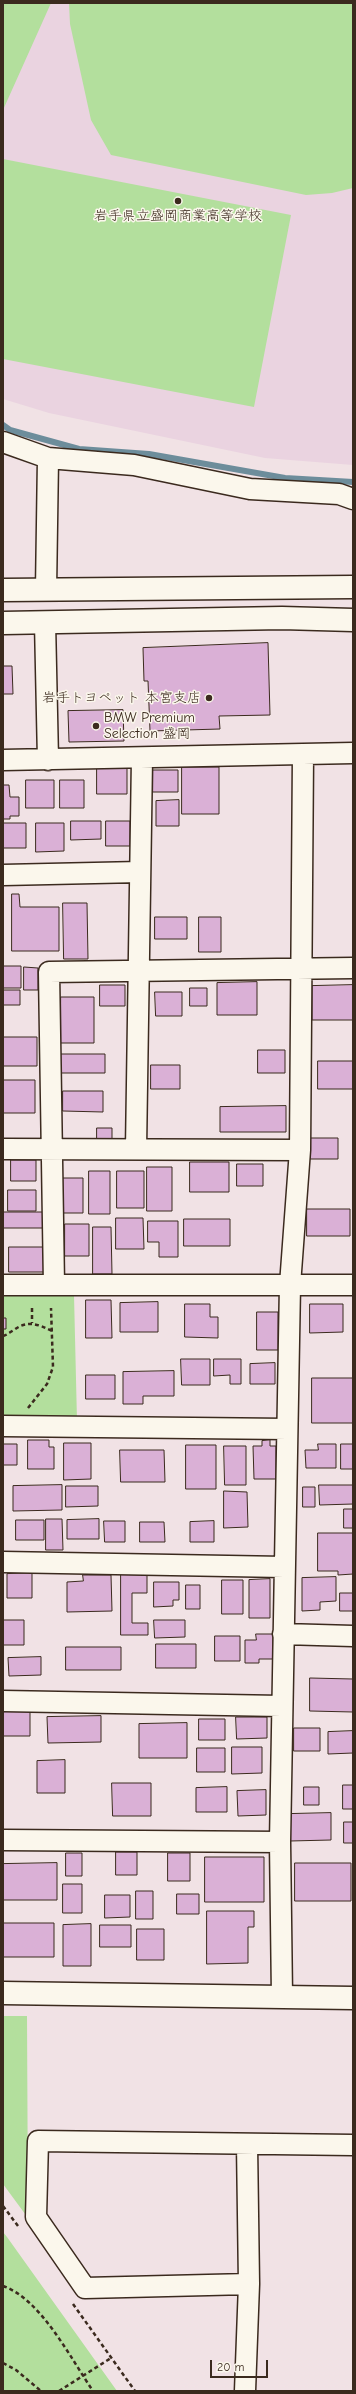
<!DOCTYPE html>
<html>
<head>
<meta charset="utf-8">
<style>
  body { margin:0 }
  #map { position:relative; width:356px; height:2394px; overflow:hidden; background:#f1e2e5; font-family:"Comic Neue",sans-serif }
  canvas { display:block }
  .frame { position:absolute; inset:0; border:4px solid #3b2a1e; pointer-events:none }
  .scale { position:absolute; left:210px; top:2360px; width:58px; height:18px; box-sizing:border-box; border:2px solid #3b2a1e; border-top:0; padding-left:5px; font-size:12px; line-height:14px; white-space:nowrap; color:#3b2a1e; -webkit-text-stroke:3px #fbf7ec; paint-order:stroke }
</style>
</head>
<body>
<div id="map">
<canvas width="356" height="2394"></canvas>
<div class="frame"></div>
<div class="scale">20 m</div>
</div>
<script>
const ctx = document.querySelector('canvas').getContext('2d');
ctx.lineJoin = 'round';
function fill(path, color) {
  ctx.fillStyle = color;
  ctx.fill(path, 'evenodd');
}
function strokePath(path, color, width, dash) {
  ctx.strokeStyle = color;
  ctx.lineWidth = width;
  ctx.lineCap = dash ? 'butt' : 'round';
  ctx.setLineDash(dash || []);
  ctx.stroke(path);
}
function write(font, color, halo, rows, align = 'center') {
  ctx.font = font + ' "Comic Neue","Klee One",sans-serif';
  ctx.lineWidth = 3;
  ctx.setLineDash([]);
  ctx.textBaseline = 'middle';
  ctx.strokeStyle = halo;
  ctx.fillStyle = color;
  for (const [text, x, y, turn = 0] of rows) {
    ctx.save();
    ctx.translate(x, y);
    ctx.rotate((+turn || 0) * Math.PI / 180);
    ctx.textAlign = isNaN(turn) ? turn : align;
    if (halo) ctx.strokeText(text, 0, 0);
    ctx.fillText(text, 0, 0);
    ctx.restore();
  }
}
const built = new Path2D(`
  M3 3H353V465L265 458 49 413 3 399Z`);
const green = new Path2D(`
  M3 3H51L3 110Z
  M69 3H353V188L332 193 306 195 111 155 91 120 70 24Z
  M3 159 291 215 254 407 3 359Z
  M74 1295 77 1421 3 1422V1296Z
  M3 2016H27L28 2218 3 2184Z
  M3 2232 7 2237 117 2391H3Z`);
const stream = new Path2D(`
  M3 425 10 430 79 449 149 454 285 478 353 482`);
const building = new Path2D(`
  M268 643 270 715 219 716 220 729 150 731 148 681H144L143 648Z
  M3 666H12L13 694H3Z
  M123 710 124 741 69 742 68 711Z
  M182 767H219V814H182Z
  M97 768H127V794H97Z
  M153 770H178V792H153Z
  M26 780H54V808H26Z
  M60 780H84V808H60Z
  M3 785H9L10 797H19V816H10V819H3Z
  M179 800V826H156V801Z
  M71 821H101V839L71 840Z
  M106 821H130V846H106Z
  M3 823H26V848H3Z
  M36 823H64V851L36 852Z
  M12 894H19L20 907H59V951H12Z
  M63 903H87L88 959H64Z
  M155 917H187V939H155Z
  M199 917H221V952H199Z
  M3 966H21V988H3Z
  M24 967 38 968V990H24Z
  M257 982V1015H217V983Z
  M100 985H125V1006H100Z
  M353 985V1020H312V986Z
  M190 988H207V1006H190Z
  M3 990H20V1005H3Z
  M155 992H182V1016H156Z
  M61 997H94V1043H61Z
  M3 1037H37V1066H3Z
  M258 1050H285V1073H258Z
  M59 1054H105V1073H59Z
  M318 1061H353V1089H318Z
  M151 1065H180V1089H151Z
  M3 1080H35V1113H3Z
  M63 1091H103V1112L63 1111Z
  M286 1106V1132H220V1107Z
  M97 1128H112V1140L97 1139Z
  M310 1138H338V1159H310Z
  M11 1160H36V1181H11Z
  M190 1162H229V1192H190Z
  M237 1164H263V1186H237Z
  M147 1167H172V1211H147Z
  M89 1171H110V1214H89Z
  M117 1171H144V1208H117Z
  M61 1178H83V1213H61Z
  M8 1190H36V1211H8Z
  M307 1209H350V1236H307Z
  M3 1212H45V1228H3Z
  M116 1218H143L144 1249H116Z
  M184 1219H230V1246H184Z
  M148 1221H178V1257H159V1242H148Z
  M65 1224H89V1256H65Z
  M93 1227H111L112 1274H93Z
  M9 1247H45V1272H9Z
  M86 1300H111L112 1338H86Z
  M158 1302V1332H120V1303Z
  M185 1304H210V1317H218V1338L185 1337Z
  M310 1304H343V1332L310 1333Z
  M257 1312H278V1350H257Z
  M3 1318H6V1329H3Z
  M181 1359H210V1385H182Z
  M214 1359H241V1384H230V1375L214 1376Z
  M275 1363V1384H250V1364Z
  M174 1371V1396H143V1404H123V1372Z
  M86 1375H115V1399H86Z
  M312 1378H353V1423H312Z
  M28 1440H49V1447H54V1469H28Z
  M270 1440V1446H276V1479H254L253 1446H262V1441Z
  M64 1443H91V1479L64 1480Z
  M3 1444H17V1465H3Z
  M318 1444H336V1468H306L305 1450H318Z
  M341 1444H353V1469H341Z
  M186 1445H216V1489H186Z
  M224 1446H246V1485H225Z
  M120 1450H164L165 1482H121Z
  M62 1485V1510L13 1511V1486Z
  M319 1485H353V1504L320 1505Z
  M66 1486H98V1506L66 1507Z
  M303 1487H315V1507H303Z
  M224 1491 247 1492 248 1527 224 1528Z
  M344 1509H353V1528H344Z
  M46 1519H62L63 1550H46Z
  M99 1519V1539H67V1520Z
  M16 1520H44V1540H16Z
  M104 1521H125V1542H105Z
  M214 1521V1542H190V1522Z
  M140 1522H164L165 1542H140Z
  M318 1533H353V1574L338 1575V1571H318Z
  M32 1573V1598H7V1574Z
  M121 1574H147V1593H132V1623H148V1635H121Z
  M83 1575H111L112 1611 67 1612V1582L83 1581Z
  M336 1577V1601L320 1602V1610L302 1611V1578Z
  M270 1579V1618H249V1580Z
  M222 1580H243V1614H222Z
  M154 1582H179V1600H173V1606L154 1607Z
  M186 1585H200V1609H186Z
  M340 1593H353V1611H340Z
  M3 1620H24V1645H3Z
  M154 1620H185V1637L155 1638Z
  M256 1634H273V1659H259V1663H245V1640H256Z
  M215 1636H240V1661H215Z
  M156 1644H196V1668H156Z
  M66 1647H121V1670H66Z
  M41 1657V1675L9 1676 8 1658Z
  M310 1678 353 1679V1712L310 1711Z
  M30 1711V1736H3V1712Z
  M101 1716V1742L48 1743 47 1717Z
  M236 1717H267V1738L237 1739Z
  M199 1719H225V1740H199Z
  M187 1723V1758H139V1724Z
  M294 1728H320V1751H294Z
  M353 1731V1753L328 1754V1732Z
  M232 1747H262V1773L232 1774Z
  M197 1748H225V1772H197Z
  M65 1760V1793H37V1761Z
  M112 1783H151V1816H113Z
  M343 1785H353V1809H343Z
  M227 1787V1812H196V1788Z
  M304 1787H319V1805H304Z
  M266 1790V1815L238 1816 237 1791Z
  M331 1813V1840L290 1841 289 1814Z
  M344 1822H353V1843H344Z
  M116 1852H137V1875H116Z
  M66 1853H82V1876H66Z
  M168 1853H190V1881H168Z
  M205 1857H264V1902H205Z
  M57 1863V1900H3V1864Z
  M295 1863H351V1901H295Z
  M63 1884H82V1913H63Z
  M136 1891H153V1919H136Z
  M177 1894H199V1914H177Z
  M105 1895H130V1917L105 1918Z
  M207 1911H254V1927H248V1963L207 1964Z
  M3 1923H54V1957H3Z
  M91 1924V1966H63V1925Z
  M100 1925H131V1947H100Z
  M137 1929H164V1960H137Z`);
const path = new Path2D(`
  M32 1308V1323
  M3 1336C7 1335 10 1332 14 1330 27 1320 38 1324 52 1331
  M28 1408 47 1384 53 1367 51 1308
  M3 2206 18 2226
  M3 2286C41 2299 71 2359 93 2391
  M73 2304 135 2391
  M3 2363 16 2370 41 2391
  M59 2391 111 2358`);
const street = new Path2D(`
  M3 442 48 458 134 465 250 489 339 494 353 499
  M46 590 48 458
  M45 622 48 760
  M3 760 353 753
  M3 875 140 872
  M3 1149 300 1150
  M136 1149 142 758
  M3 1285H353
  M54 1285 49 972 353 968
  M3 1426 287 1429
  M3 1562 284 1567
  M283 1634 353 1636
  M3 1701 281 1706
  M3 1840 280 1842 290 1285 300 1150 303 754
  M280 1842 282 1997
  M247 2144 249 2284 85 2288 36 2217 38 2141 353 2145
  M245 2391 249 2284`);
const secondary = new Path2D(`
  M3 590 353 587
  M3 623 282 618 353 620
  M3 1993 353 1998`);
const markers = [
  [178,201,4,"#3b2a1e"],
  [209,698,4,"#3b2a1e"],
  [96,726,4,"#3b2a1e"]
];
const poiNames = [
  ["岩手県立盛岡商業高等学校",178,216],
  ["岩手トヨペット 本宮支店",201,698,"right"],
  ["BMW Premium",104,718,"left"],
  ["Selection 盛岡",104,734,"left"]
];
fill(built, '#ead3e0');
fill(green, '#b3df9d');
strokePath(stream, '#6d8d9b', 6);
fill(building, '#dab0d6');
strokePath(building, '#3b2a1e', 1);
strokePath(street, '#3b2a1e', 23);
strokePath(secondary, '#3b2a1e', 25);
strokePath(path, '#3b2a1e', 2.5, [4, 3]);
strokePath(street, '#fbf7ec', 20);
strokePath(secondary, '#fbf7ec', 22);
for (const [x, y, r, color] of markers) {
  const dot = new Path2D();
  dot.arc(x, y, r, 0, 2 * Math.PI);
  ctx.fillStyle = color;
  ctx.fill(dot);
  strokePath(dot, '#fbf7ec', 1.5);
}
write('14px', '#3b2a1e', '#fbf7ec', poiNames);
</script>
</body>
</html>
